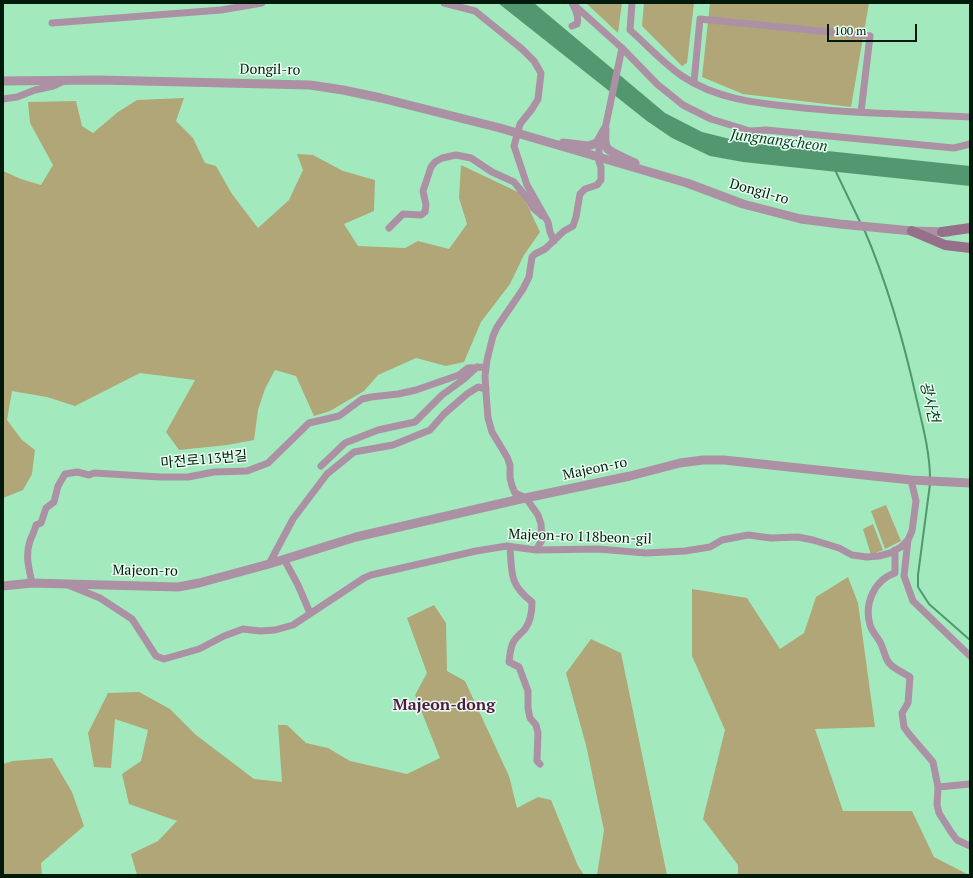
<!DOCTYPE html>
<html>
<head>
<meta charset="utf-8">
<style>
  body { margin:0 }
  #map { position:relative; width:973px; height:878px; overflow:hidden; background:#a2eabe; font-family:"PT Serif",serif }
  canvas { display:block }
  .frame { position:absolute; inset:0; border:4px solid #001a0b; pointer-events:none }
  .scale { position:absolute; left:827px; top:24px; width:90px; height:18px; box-sizing:border-box; border:2px solid #001a0b; border-top:0; padding-left:5px; font-size:12px; line-height:14px; white-space:nowrap; color:#001a0b; -webkit-text-stroke:3px #e9fef0; paint-order:stroke }
</style>
</head>
<body>
<div id="map">
<canvas width="973" height="878"></canvas>
<div class="frame"></div>
<div class="scale">100 m</div>
</div>
<script>
const ctx = document.querySelector('canvas').getContext('2d');
ctx.lineJoin = 'round';
function fill(path, color) {
  ctx.fillStyle = color;
  ctx.fill(path, 'evenodd');
}
function strokePath(path, color, width, dash) {
  ctx.strokeStyle = color;
  ctx.lineWidth = width;
  ctx.lineCap = dash ? 'butt' : 'round';
  ctx.setLineDash(dash || []);
  ctx.stroke(path);
}
function write(font, color, halo, rows, align = 'center') {
  ctx.font = font + ' "PT Serif","Noto Sans KR",serif';
  ctx.lineWidth = 3;
  ctx.setLineDash([]);
  ctx.textBaseline = 'middle';
  ctx.strokeStyle = halo;
  ctx.fillStyle = color;
  for (const [text, x, y, turn = 0] of rows) {
    ctx.save();
    ctx.translate(x, y);
    ctx.rotate((+turn || 0) * Math.PI / 180);
    ctx.textAlign = isNaN(turn) ? turn : align;
    if (halo) ctx.strokeText(text, 0, 0);
    ctx.fillText(text, 0, 0);
    ctx.restore();
  }
}
const green = new Path2D(`
  M586 3H622L618 33Z
  M644 3H694L687 63 682 66 642 26Z
  M710 3H869L851 107 743 94 702 77Z
  M184 98 176 121 193 138 205 163 216 166 232 194 258 228 289 200 303 170 297 154 313 155 343 171 375 180 374 211 344 224 358 246 405 248 418 241 449 249 467 224 459 198 461 165 522 194 540 232 524 255 510 284 481 322 464 362 446 366 416 358 378 375 364 391 330 411 314 416 296 376 275 370 265 389 258 410 254 440 227 445 179 450 166 432 195 380 140 373 75 406 47 397 12 391 7 420 22 440 35 450 32 474 23 490 3 498V171L21 179 41 185 53 165 30 123 28 102 76 101 82 126 93 133 118 112 137 100Z
  M886 505 901 541 885 549 871 511Z
  M873 524 883 550 871 555 863 529Z
  M848 577 858 603 875 727 815 729 843 811H912L934 857 969 875H738V865L703 819 725 730 692 656V589L747 598 780 649 804 633 816 597Z
  M434 605 446 623 447 671 465 681 509 776 517 808 538 797 551 800 578 866 584 875H137L131 854 158 841 177 821 129 804 122 774 141 761 148 730 115 719 111 768 94 767 88 733 108 693 139 692 170 709 196 735 254 779 282 782 278 725H287L306 743 328 748 350 761 407 774 440 758 415 695 427 673 407 618Z
  M591 639 621 653 667 875H597L604 830 586 745 566 673Z
  M52 758 72 792 84 826 41 863 42 875H3V764L13 761Z`);
const water = new Path2D(`
  M498 3H534L665 113 702 132 742 142 970 166V186L743 162 710 156 672 138 647 121Z`);
const stream = new Path2D(`
  M836 172 861 224
  M864 229C888 285 904 342 917 401 923 427 930 453 930 479
  M930 484 918 575V587L929 604 970 640`);
const minor = new Path2D(`
  M444 3 475 11 522 49 534 61 541 73 538 99 532 109 520 124 514 146 527 185 548 222 550 232 554 241
  M572 3 622 48 657 84 683 105 711 119 750 131 766 130 954 148 970 144
  M632 3 630 30C647 45 663 63 682 76 716 99 756 103 795 107 853 114 911 114 970 117
  M52 23 221 10 262 3
  M572 26 577 24C579 17 576 11 573 5
  M694 82 700 19 870 36 861 112
  M3 99 17 97 35 90 53 86 64 81
  M389 228 403 214 421 215 425 212 426 205 423 191 431 167 435 162 442 158 456 155 471 158 492 172 514 182 528 199 533 208 542 216
  M321 466 345 443 378 430 415 422 442 395 464 379 477 367
  M908 540 904 576 913 601 970 656
  M510 547C512 573 509 584 532 602 532 611 531 621 525 629 522 633 517 636 514 641 510 647 510 655 509 662L519 667 528 691V708L530 718 536 725 538 733 537 759V761L540 764
  M536 550 542 540 541 524 538 515 526 498 515 493 512 486 510 478V465L507 457 492 432 488 418 486 393 485 376 487 360 493 336 497 327 523 289 529 277 532 257 535 254 545 249 564 231 573 226 576 217 580 194 585 189 597 185 601 180V167L599 162V148L605 129 622 48
  M895 550V573C874 580 864 604 870 625 872 632 878 637 881 644 884 650 885 658 889 663 894 669 904 673 910 677L908 703 902 713 904 727 909 734 933 762 938 787 937 805 939 813 951 832 957 840 970 846
  M284 559 298 585 310 613
  M269 564 293 519 327 474 354 452 393 445 430 430 444 414 467 394 478 387 486 389
  M32 583C29 569 25 555 30 541 32 535 35 531 36 525L41 523 46 508 54 502 58 486 65 474 77 472 89 475 94 473 160 477H188L214 472 247 471 268 463 309 423 339 416 362 399 371 397 398 394 416 390 459 375 468 368 486 367
  M68 585 100 598 132 619 156 656 164 659 199 649 224 636 243 629 260 631 275 630 293 625 364 578 371 575 476 551 507 546 536 550 598 549 646 553 685 551 710 547 722 540 748 535 771 538 798 537 813 540 839 548 852 555 867 557 879 556 890 553 901 547 908 540 912 531 916 501 911 480
  M938 787 970 784`);
const tertiary = new Path2D(`
  M3 81 99 80 310 85 343 90 381 98 500 128 687 183 743 204 801 219 840 224 912 231 949 232
  M605 129C605 135 604 144 607 148 608 151 630 161 635 163
  M563 143 588 146 597 143 605 129
  M3 586 32 583 178 587 199 583 269 564 356 537 516 500 630 476 680 463 703 460H724L911 480 970 483`);
const secondary = new Path2D(`
  M912 231 945 245 970 248
  M942 232 970 228`);
const streetNames = [
  ["Dongil-ro",270,70,1],
  ["Dongil-ro",759,192,16],
  ["마전로113번길",204,460,-5],
  ["Majeon-ro",595,469,-12],
  ["Majeon-ro 118beon-gil",580,537,2],
  ["Majeon-ro",145,571,1]
];
const waterNames = [
  ["Jungnangcheon",779,141,7],
  ["광사천",929,402,77]
];
const quarterNames = [
  ["Majeon-dong",444,705]
];
fill(green, '#b0a678');
fill(water, '#539770');
strokePath(stream, '#539770', 2);
strokePath(minor, '#ac91a4', 7);
strokePath(tertiary, '#ac91a4', 9);
strokePath(secondary, '#966f8b', 10);
write('14px', '#001a0b', '#e9fef0', streetNames);
write('italic 15px', '#033d22', '#e9fef0', waterNames);
write('bold 16px', '#501944', '#e9fef0', quarterNames);
</script>
</body>
</html>
